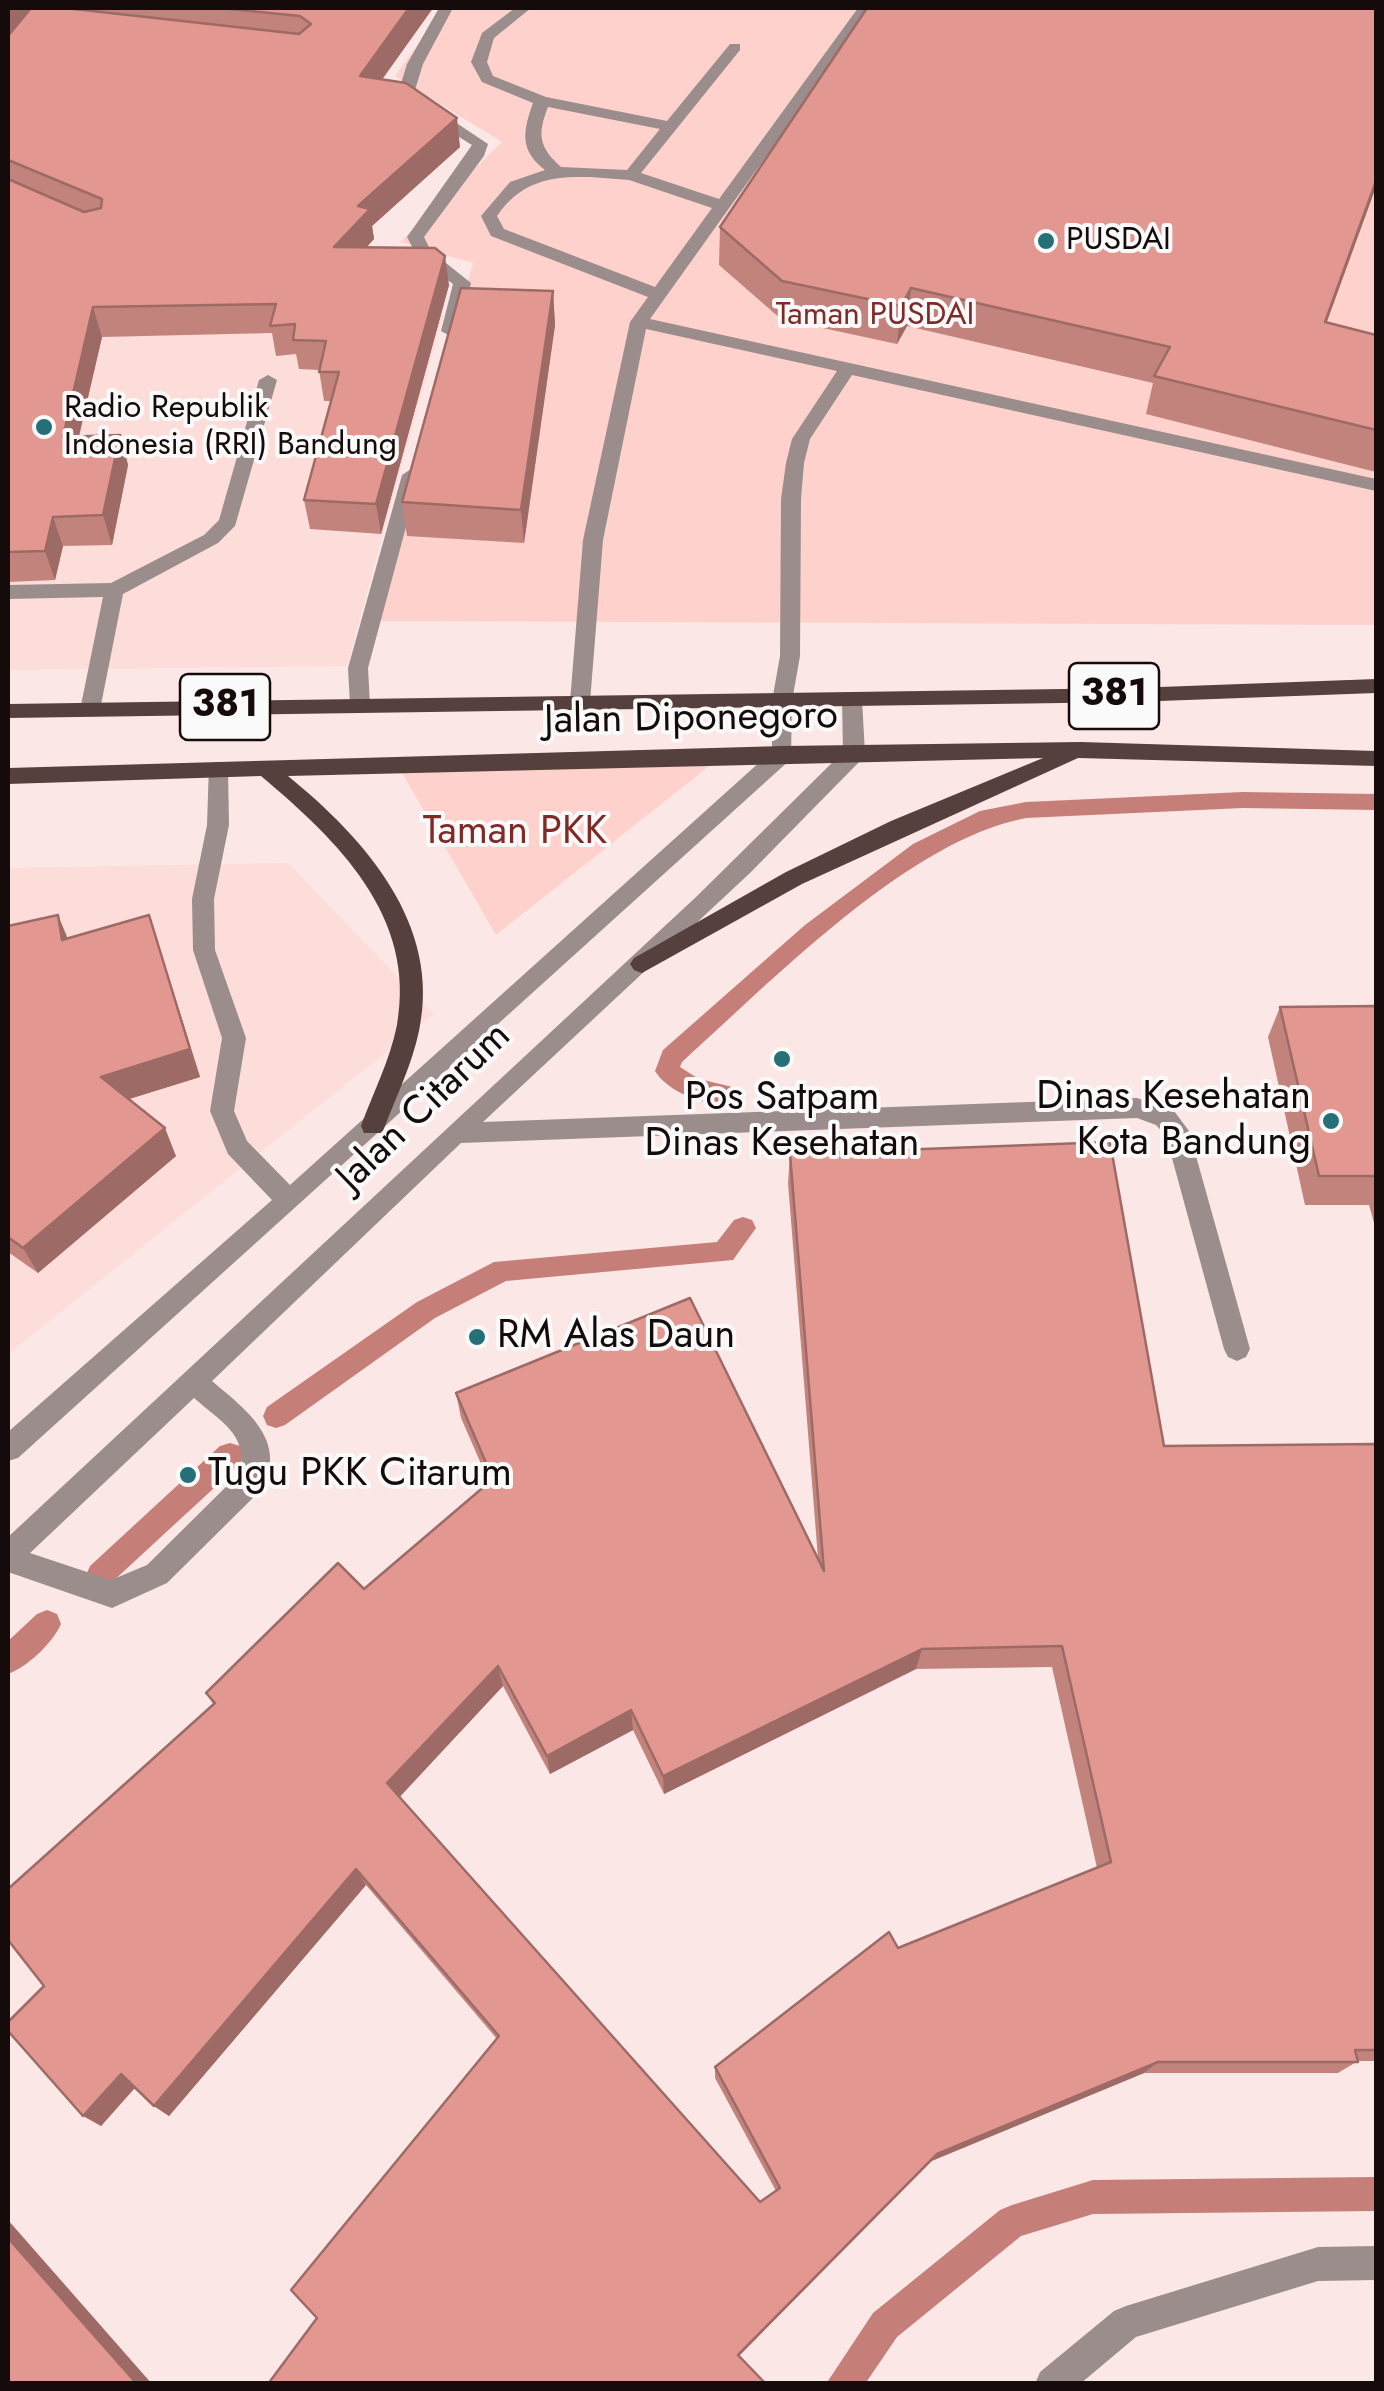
<!DOCTYPE html>
<html>
<head>
<meta charset="utf-8">
<style>
  body { margin:0 }
  #map { position:relative; width:1384px; height:2391px; overflow:hidden; background:#fbe8e6; font-family:Jost,sans-serif }
  canvas { display:block }
  .frame { position:absolute; inset:0; border:10px solid #150b0a; pointer-events:none }
</style>
</head>
<body>
<div id="map">
<canvas width="1384" height="2391"></canvas>
<div class="frame"></div>
</div>
<script>
const ctx = document.querySelector('canvas').getContext('2d');
ctx.lineJoin = 'round';
function fill(path, color) {
  ctx.fillStyle = color;
  ctx.fill(path, 'evenodd');
}
function strokePath(path, color, width, dash) {
  ctx.strokeStyle = color;
  ctx.lineWidth = width;
  ctx.lineCap = dash ? 'butt' : 'round';
  ctx.setLineDash(dash || []);
  ctx.stroke(path);
}
function write(font, color, halo, rows, align = 'center') {
  ctx.font = font + ' Jost,sans-serif';
  ctx.lineWidth = 8;
  ctx.setLineDash([]);
  ctx.textBaseline = 'middle';
  ctx.strokeStyle = halo;
  ctx.fillStyle = color;
  for (const [text, x, y, turn = 0] of rows) {
    ctx.save();
    ctx.translate(x, y);
    ctx.rotate((+turn || 0) * Math.PI / 180);
    ctx.textAlign = isNaN(turn) ? turn : align;
    if (halo) ctx.strokeText(text, 0, 0);
    ctx.fillText(text, 0, 0);
    ctx.restore();
  }
}
const built = new Path2D(`
  M443 315 347 666 8 670V316Z
  M288 863 434 1014 8 1354V868Z`);
const green = new Path2D(`
  M444 8H1376V625L373 621 473 263 400 242 502 142 395 76Z
  M713 763 496 935 398 766Z`);
const stream = new Path2D(`
  M1243 792 1376 794V810L1243 808 1026 818C908 840 771 982 682 1062L680 1067 699 1079 737 1088 740 1095 737 1102C712 1110 668 1093 655 1071L663 1050 805 925 913 844 980 811 1026 802Z
  M743 1217 752 1220 756 1228 733 1260 506 1281 435 1318 285 1425 276 1428 267 1425 263 1416 267 1407 417 1302 494 1262 717 1242 734 1220Z
  M230 1443 240 1446 244 1455 240 1464 110 1584 100 1588 90 1584 86 1575 90 1566 220 1446Z
  M47 1610 57 1614 61 1624C53 1643 27 1667 8 1674V1641L37 1614Z
  M1376 2177V2211L1093 2214 1021 2236 897 2337 865 2384H826L873 2313 1000 2210 1012 2205 1093 2180Z`);
const minor = new Path2D(`
  M439 8H453L423 64 415 90 428 104 488 144 484 156 424 237 431 251 471 283 459 331 450 336 441 331 453 284 418 258 407 237 472 145 417 111 399 90 407 64Z
  M515 8H531L494 38 487 62 493 76 546 97 667 121 730 44H740V50L641 173 719 199 858 8H872L650 319 1376 479V491L852 375 810 439 804 463 801 499 800 656 792 701 791 759 18 1458 8 1461V1432L272 1200 228 1154 210 1111 222 1038 193 950 192 899 207 825 209 765 217 762 228 770 229 825 214 899 215 950 246 1038 234 1111 247 1141 290 1185 772 751V701L780 656 781 499 786 463 792 439 837 371 646 329 603 540 590 702 580 709 573 707 570 702 583 540 630 322 648 297 491 236 481 216 510 182 545 170C519 150 523 131 533 103L482 82 471 62 482 33ZM548 107 660 129 627 170 561 167C539 147 537 135 548 107ZM590 177 629 180 712 208 655 287 504 229 497 216C521 181 550 176 590 177Z
  M268 375 277 380 235 526 218 543 123 594 100 710 97 715H83L80 710 103 597 8 599V585L111 583 204 535 219 520 259 380Z
  M411 469 420 475 368 668 370 705 360 712 350 705 348 668 402 475Z
  M852 692 862 699 865 754 862 759 750 873 483 1122 1137 1098 1174 1111 1189 1131 1250 1349 1246 1357 1237 1361 1228 1357 1224 1349 1166 1136 1156 1125 1137 1118 461 1143 212 1381C246 1410 286 1438 264 1487L167 1583 112 1608 8 1572V1537L696 897 843 752 842 699ZM194 1398C221 1422 247 1433 241 1472L147 1565 111 1580 30 1553Z
  M1376 2246V2280L1318 2281 1136 2337 1080 2384H1035L1040 2372 1114 2311 1126 2306 1318 2247Z`);
const major = new Path2D(`
  M1376 679V693L1133 702 8 718V704L1133 688Z
  M1081 742 1376 751V766L1078 758 802 884 642 973 634 970 630 964 634 958 786 872 891 821 1043 758 288 776C364 838 442 924 419 1031 412 1064 397 1095 385 1126L382 1133H364L361 1126C373 1093 390 1060 397 1025 417 916 337 840 261 776L8 784V768L783 746Z`);
const wall = new Path2D(`
  M8 8H433L382 79 460 147 372 226 374 239 366 248 449 285 381 534 310 529 304 500 331 401H324L319 370 299 369 296 354 276 356 272 333 102 337 79 436 120 435 128 465 112 545 63 546 55 580 8 582Z
  M720 227 1327 323 1376 335V472L1146 414 1153 383 907 326 897 344 781 319 719 265Z
  M553 291 555 325 524 543 407 536 402 502Z
  M149 915 200 1077 129 1099 176 1156 38 1273 8 1252V926L67 938Z
  M1376 1006V1230L1369 1205H1305L1268 1037 1280 1007Z
  M790 1154 1164 1446 1376 1444V2061H1358L1338 2073H1144L929 2162 739 2356 317 2318 497 2039 366 1885 169 2116 154 2106 135 2088 101 2126 44 1986 213 1704 206 1693 364 1589 489 1482 461 1418 456 1393 818 1558 788 1183ZM1052 1667 1097 1868 898 1948 715 2067V2078L776 2191 760 2202 399 1797 503 1686 550 1774 633 1730 664 1794 916 1669Z`);
const shadedWall = new Path2D(`
  M8 8H38L8 45Z
  M409 8H433L364 105 360 76Z
  M457 118 460 147 372 226 374 239 339 277 334 247 358 206Z
  M1376 181V187L1313 360 1325 322Z
  M445 256 449 285 381 534 376 504Z
  M911 288 907 326 897 344 901 306Z
  M553 291 555 325 524 543 521 510Z
  M93 307 102 337 72 466 63 437Z
  M120 435 128 465 112 545 103 515Z
  M53 517 63 546 55 580 45 551Z
  M58 915 70 944 62 940Z
  M149 915 200 1077 113 1104 101 1077Z
  M165 1128 176 1156 38 1273 23 1248Z
  M922 1649 916 1669 664 1794 663 1776Z
  M498 1666 503 1686 396 1801 387 1783Z
  M631 1710 633 1730 550 1774 547 1756Z
  M356 1869 366 1885 169 2116 154 2106Z
  M1158 2062 1144 2073 929 2162 737 2358 937 2154Z
  M121 2074 138 2084 101 2126 83 2116Z
  M8 2220 152 2384H137L8 2238Z`);
const building = new Path2D(`
  M31 8H65L299 34 311 24 300 16 220 8H409L360 76 406 83 457 118 358 206 370 209 334 247 435 248 445 256 376 504 304 500 339 372H319L326 341 293 340 295 324 270 326 276 304 93 307 63 437 120 435 103 515 53 517 45 551 8 552V179L84 212 101 208 102 199 8 160V36Z
  M867 8H1376V181L1325 322 1376 335V430L1154 376 1170 347 911 288 901 306 782 281 720 227Z
  M461 288 553 291 521 510 402 502Z
  M58 915 62 940 149 915 190 1049 101 1077 165 1128 23 1248 8 1237V926Z
  M1376 1006V1176H1319L1280 1007Z
  M1110 1142 1164 1446 1376 1444V2050H1355L1358 2062H1158L937 2154 738 2355 766 2384H268L317 2318 291 2290 499 2036 356 1869 154 2106 121 2074 83 2116 8 2031V2022L44 1986 8 1940V1889L215 1703 206 1693 338 1563 364 1589 493 1479 456 1393 690 1298 824 1571 790 1154ZM1062 1646 1111 1862 898 1948 889 1932 715 2067 780 2188 760 2202 387 1783 498 1666 547 1756 631 1710 663 1776 922 1649Z
  M8 2238 137 2384H8Z`);
const markers = [
  [1046,241,10,"#256f77"],
  [44,427,10,"#256f77"],
  [782,1059,10,"#256f77"],
  [1331,1121,10,"#256f77"],
  [477,1337,10,"#256f77"],
  [188,1475,10,"#256f77"]
];
const farPoinames = [
  ["PUSDAI",1066,241],
  ["Radio Republik",64,409],
  ["Indonesia (RRI) Bandung",64,446]
];
const farParknames = [
  ["Taman PUSDAI",875,316]
];
const shields = [
  [1114,696,90],
  [225,707,90]
];
const shieldNames = [
  ["381",1114,696],
  ["381",225,707]
];
const streetNames = [
  ["Jalan Diponegoro",691,720,-1],
  ["Jalan Citarum",425,1108,-44]
];
const parkNames = [
  ["Taman PKK",515,833]
];
const poiNames = [
  ["Dinas Kesehatan",1311,1098,"right"],
  ["Kota Bandung",1311,1144,"right"],
  ["Pos Satpam",782,1099,"center"],
  ["Dinas Kesehatan",782,1145,"center"],
  ["RM Alas Daun",497,1337],
  ["Tugu PKK Citarum",208,1475]
];
fill(built, '#fdddd9');
fill(green, '#fed1cc');
fill(stream, '#c67f78');
fill(minor, '#9a8d8c');
fill(major, '#56403e');
fill(wall, '#c2837d');
fill(shadedWall, '#9e6a66');
fill(building, '#e29891');
strokePath(building, '#9e6a66', 2.5);
for (const [x, y, r, color] of markers) {
  const dot = new Path2D();
  dot.arc(x, y, r, 0, 2 * Math.PI);
  ctx.fillStyle = color;
  ctx.fill(dot);
  strokePath(dot, '#fafafa', 4);
}
write('32px', '#150b0a', '#fafafa', farPoinames, 'left');
write('32px', '#802a28', '#fafafa', farParknames);
for (const [x, y, w] of shields) {
  const box = new Path2D();
  box.roundRect(x - w / 2, y - 33, w, 66, 8);
  ctx.fillStyle = '#fafafa';
  ctx.fill(box);
  strokePath(box, '#150b0a', 2.5);
}
write('bold 38px', '#150b0a', null, shieldNames);
write('40px', '#150b0a', '#fafafa', streetNames);
write('40px', '#802a28', '#fafafa', parkNames);
write('40px', '#150b0a', '#fafafa', poiNames, 'left');
</script>
</body>
</html>
